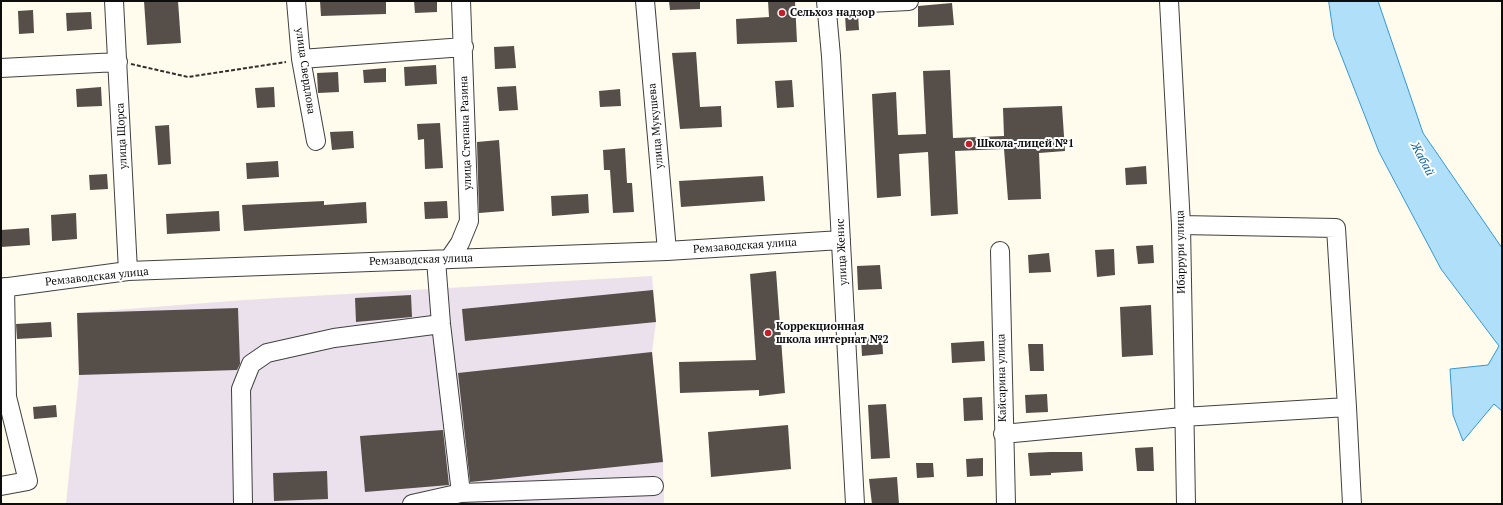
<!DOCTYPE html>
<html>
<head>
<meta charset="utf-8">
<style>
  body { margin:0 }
  #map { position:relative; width:1503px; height:505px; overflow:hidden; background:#fffbed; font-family:"PT Serif",serif }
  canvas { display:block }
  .frame { position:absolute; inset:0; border:2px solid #0d0d0d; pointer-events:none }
</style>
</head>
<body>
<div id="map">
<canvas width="1503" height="505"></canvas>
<div class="frame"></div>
</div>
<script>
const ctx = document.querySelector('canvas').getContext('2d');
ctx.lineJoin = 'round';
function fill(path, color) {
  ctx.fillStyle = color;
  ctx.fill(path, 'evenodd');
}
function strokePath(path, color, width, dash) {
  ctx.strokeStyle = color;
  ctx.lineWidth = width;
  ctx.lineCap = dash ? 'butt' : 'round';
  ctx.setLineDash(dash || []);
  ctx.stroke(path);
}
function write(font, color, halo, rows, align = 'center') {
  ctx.font = font + ' "PT Serif",serif';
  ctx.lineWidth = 4;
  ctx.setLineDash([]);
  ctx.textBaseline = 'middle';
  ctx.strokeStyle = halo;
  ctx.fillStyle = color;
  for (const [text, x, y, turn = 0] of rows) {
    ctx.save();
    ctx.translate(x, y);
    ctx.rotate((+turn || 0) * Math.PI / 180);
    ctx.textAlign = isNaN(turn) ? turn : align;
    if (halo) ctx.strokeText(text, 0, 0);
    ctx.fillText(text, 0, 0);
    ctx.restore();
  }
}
const industrial = new Path2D(`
  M652 276 656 322 652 352 663 462 664 504H66L79 375 77 313 244 300Z`);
const water = new Path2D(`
  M1329 1H1378L1423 133 1502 248V411L1494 404 1463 441 1453 415 1450 369 1488 365 1499 346 1441 269 1379 152 1334 37Z`);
const building = new Path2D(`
  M144 1H178L181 43 147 45Z
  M320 1H386V14L321 16Z
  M414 1H437V12L415 13Z
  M669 1H700V9L670 10Z
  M768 1H795L797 42 737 44 736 19 769 17Z
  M952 3 954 25 918 27V6Z
  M33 10 34 33 19 34 18 11Z
  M91 12 92 29 67 31 66 13Z
  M858 14 859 30 846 31 845 15Z
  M514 46 516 68 495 69 494 47Z
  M696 52 700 107 721 106 722 127 680 129 672 53Z
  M436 65 437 84 405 86 404 67Z
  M386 68V82L364 83 363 70Z
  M950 70 953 138 1004 136 1003 108 1062 106 1065 151 1039 153 1041 199 1008 200 1004 149 955 151 958 214 931 216 928 152 899 154 901 196 877 198 872 94 896 92 898 135 926 134 923 71Z
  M338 72 339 92 318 93 317 73Z
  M792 80 794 107 777 108 775 81Z
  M516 86 518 110 499 111 497 87Z
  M101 87 102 106 77 107 76 89Z
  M274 87 275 107 257 108 255 88Z
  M620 89 621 106 600 107 599 91Z
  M440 123 443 168 425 169 424 139 418 140 417 124Z
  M169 125 171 164 158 165 155 126Z
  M353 131 354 148 332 150 330 132Z
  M499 140 504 211 479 213 477 142Z
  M625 148 627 183H632L634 212 613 213 610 170H604L603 150Z
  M278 161 279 177 247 179 246 163Z
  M1146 166 1147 184 1126 185 1125 168Z
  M107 174 108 189 90 190 89 175Z
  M763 176 765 201 681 207 679 181Z
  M588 194 589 213 552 216 551 196Z
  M324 201V205L366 202 367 223 244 231 242 205Z
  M447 201 448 218 425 219 424 202Z
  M219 211 220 231 167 234 166 214Z
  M76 213 77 239 52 241 51 215Z
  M29 228 30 245 1 247V230Z
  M1153 245 1154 263 1138 264 1136 246Z
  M1114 249 1115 275 1097 277 1095 250Z
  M1049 253 1051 272 1029 273 1028 255Z
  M880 265 882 289 858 290 857 266Z
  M776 271 785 393 759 396V390L680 393 679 362 756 360 750 274Z
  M653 290 656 322 465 341 462 309Z
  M411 295 412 317 356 322 355 298Z
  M1151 305 1153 355 1122 357 1120 307Z
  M238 308 240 364 237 370 79 375 77 313Z
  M51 322 52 337 17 339 16 324Z
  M882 337 883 354 862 356 861 338Z
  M984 341 985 361 952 363 951 343Z
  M1028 344H1043L1044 371H1030Z
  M652 352 663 462 470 482 458 373Z
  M1047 394 1048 412 1026 413 1025 395Z
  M982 397 983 420 964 421 963 398Z
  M886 404 890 458 871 459 868 405Z
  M56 405 57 417 34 419 33 407Z
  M788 425 791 469 711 477 708 432Z
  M443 430 449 485 365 492 360 436Z
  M1153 447 1154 471H1137L1135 448Z
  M1050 452H1082L1083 471 1051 473V475L1030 476 1028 453Z
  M983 458V476L967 477 966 459Z
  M916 463H933L934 477 917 478Z
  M327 471 328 499 274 501 273 473Z
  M897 477 899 504H872L869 479Z`);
const path = new Path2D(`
  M131 64 188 77 286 62`);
const minor = new Path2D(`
  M114 1 128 271
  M296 1 301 59 316 141
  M645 1 667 251
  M826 1 831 56 855 504
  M1169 1 1181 225 1186 504
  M827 5 909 1
  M301 59 464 47
  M1 68 118 62
  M1181 225 1336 228 1347 407
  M1000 251 1006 504
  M449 259 460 243 469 221 461 1
  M436 260 441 324 461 493
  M1 288 128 271 667 251 841 240
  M1003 434 1183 417 1347 407 1352 504
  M1 486 28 481 7 397 5 287
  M243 504 241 389 251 364 267 353 334 338 441 324
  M412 504 461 493 654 486`);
const markers = [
  [782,13,4,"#c41e29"],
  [969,144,4,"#c41e29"],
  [768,333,4,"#c41e29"]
];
const poiNames = [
  ["Сельхоз надзор",790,13],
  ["Школа-лицей №1",977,144],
  ["Коррекционная",776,327],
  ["школа интернат №2",776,340]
];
const streetNames = [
  ["улица Свердлова",305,71,82],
  ["улица Мукушева",656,126,-95],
  ["улица Степана Разина",466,133,-92],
  ["улица Щорса",122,136,-93],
  ["Ремзаводская улица",745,246,-4],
  ["улица Женис",842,252,-93],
  ["Ибаррури улица",1181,252,-91],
  ["Ремзаводская улица",421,260,-2],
  ["Ремзаводская улица",97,277,-6],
  ["Кайсарина улица",1002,378,-91]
];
const waterNames = [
  ["Жабай",1422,159,62]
];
fill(industrial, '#ebe1ec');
fill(water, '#afdff9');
strokePath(water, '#3397d4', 1);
fill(building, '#564e49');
strokePath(minor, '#404040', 20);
strokePath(path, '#2f2f2f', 2, [4, 2]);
strokePath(minor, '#fff', 18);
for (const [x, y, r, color] of markers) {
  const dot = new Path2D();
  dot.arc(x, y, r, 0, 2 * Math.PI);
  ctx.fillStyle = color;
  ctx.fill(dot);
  strokePath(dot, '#fff', 1.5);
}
write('bold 11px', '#0d0d0d', '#fff', poiNames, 'left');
write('11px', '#0d0d0d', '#fff', streetNames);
write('italic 12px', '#1067a5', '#fff', waterNames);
</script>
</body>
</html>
